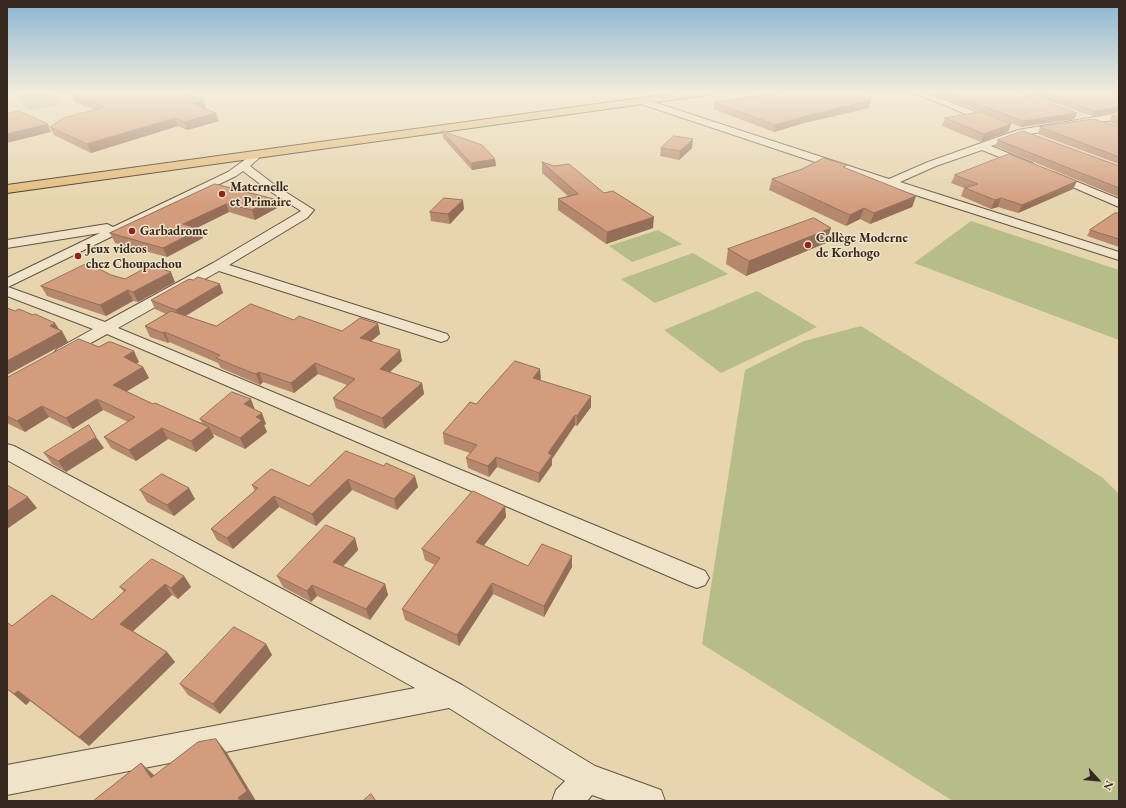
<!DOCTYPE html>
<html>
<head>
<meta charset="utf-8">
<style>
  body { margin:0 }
  #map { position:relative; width:1126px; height:808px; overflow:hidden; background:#e6d5ad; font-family:"EB Garamond",serif }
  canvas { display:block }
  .frame { position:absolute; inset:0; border:8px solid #372820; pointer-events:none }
  .north { position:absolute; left:1078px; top:760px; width:40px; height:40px; -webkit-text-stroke:3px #efe4ca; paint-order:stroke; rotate:117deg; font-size:11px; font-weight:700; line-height:16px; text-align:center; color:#372820 }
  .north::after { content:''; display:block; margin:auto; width:14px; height:18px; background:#372820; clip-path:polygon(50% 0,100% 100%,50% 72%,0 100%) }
</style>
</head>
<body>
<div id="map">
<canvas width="1126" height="808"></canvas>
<div class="frame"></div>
<div class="north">N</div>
</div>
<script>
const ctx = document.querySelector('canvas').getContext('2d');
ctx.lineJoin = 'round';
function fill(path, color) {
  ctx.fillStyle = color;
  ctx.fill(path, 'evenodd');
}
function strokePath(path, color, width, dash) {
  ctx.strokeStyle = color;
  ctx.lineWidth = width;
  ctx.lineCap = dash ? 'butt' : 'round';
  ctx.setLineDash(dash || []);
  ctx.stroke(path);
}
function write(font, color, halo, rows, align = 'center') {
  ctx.font = font + ' "EB Garamond",serif';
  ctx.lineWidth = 3;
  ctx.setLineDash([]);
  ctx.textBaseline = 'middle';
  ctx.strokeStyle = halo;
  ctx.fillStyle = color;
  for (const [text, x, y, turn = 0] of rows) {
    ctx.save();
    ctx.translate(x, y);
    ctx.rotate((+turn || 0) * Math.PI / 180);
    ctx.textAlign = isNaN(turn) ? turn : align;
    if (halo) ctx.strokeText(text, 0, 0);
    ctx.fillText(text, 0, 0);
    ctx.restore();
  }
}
const green = new Path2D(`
  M31 92H50L64 104 30 111 14 95Z
  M971 221 1119 270V340L914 263Z
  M658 230 682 244 632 262 609 246Z
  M693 253 728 274 655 303 621 279Z
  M757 291 817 327 721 373 664 330Z
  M861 326 1103 478 1119 494V801H953L702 644 745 370 804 341Z`);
const minor = new Path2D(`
  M912 92H924L996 120 998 122 996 124H990Z
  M641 98 889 179 928 162 1018 130 1119 113V119L1023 135 991 146 1032 163 1033 165 1032 167H1024L982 150 936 166 900 182 1119 252V260L884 185 638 103 637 101Z
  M254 155 259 158 250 166 276 186 314 210 307 218 229 265 447 334 449 337 447 340 441 342 435 340 219 271 118 328 705 571 709 578 705 585 697 588 689 585 107 334 69 355 63 357 57 355 55 352 57 349 93 329 7 296V278L100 233 7 248V240L107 224 113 227 228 172 250 156ZM243 171 268 190 301 211 213 263 105 322 8 287 236 176Z
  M1053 172 1119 199V207L1049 177 1048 175Z
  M7 444 14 446 462 685 595 766 661 790 665 801H609L592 795 587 801H552L556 790 565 781 449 708 7 795V765L415 688 7 460Z`);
const primary = new Path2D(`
  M684 92H712L707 95 7 193V185Z`);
const wall = new Path2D(`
  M928 92H1018L1077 113 1074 119 1021 127Z
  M1022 92H1113L1119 95V112L1092 116Z
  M72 95 206 108H204L219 121 187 130 178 126 91 153 54 135 50 127 95 110 75 102Z
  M871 100 869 108 804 123 774 132 713 109 714 102Z
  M1119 115V126L1109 122 1112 116Z
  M945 118 1011 124 1008 132 981 142 942 126Z
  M1040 127H1119V164L1038 134Z
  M442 131 495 159 496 166 472 170 443 138Z
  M998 140 1119 166V197L995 146Z
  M661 148H692L679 160 660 156Z
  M542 162 604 193 653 228 606 244 558 210V199L568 196 542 173Z
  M802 169H846L916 196 912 207 870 224 860 219 846 226 769 190 772 179Z
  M955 175 1077 181 1073 189 1018 213 998 207 991 209 961 196 964 188 951 183Z
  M215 184 274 199 277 208 255 220 229 212 197 228 200 229 203 238 167 257 115 243 110 233Z
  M464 209 450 224 431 221 430 212Z
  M1119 213V247L1087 236 1090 230Z
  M826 243 746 276 726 264 728 249Z
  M111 275 125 279 175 282 138 302 133 301 106 316 47 296 41 286Z
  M223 293 186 316 216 326 294 320 342 331 378 324 380 334 371 341 402 361 390 372 422 383 424 394 385 429 336 408 333 398 347 385 318 374 294 393 263 382 260 385 221 368 218 363 169 342 168 343 150 337 145 326 166 314 155 309 151 300Z
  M99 347 139 362 136 364 143 367 149 378 126 391 153 404 202 423 200 419 255 410 266 424 264 425 267 432 245 449 213 434 214 437 196 452 168 439 136 461 111 448 104 437 128 422 103 410 73 429 49 417 25 432 7 423V378Z
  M541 379 540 380 591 407 577 426 575 425 552 459V465L539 483 497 467 489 477 468 468 466 458 470 453 444 444 443 433Z
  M104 448 66 472 52 464 44 453Z
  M346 451 418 487 397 510 352 490 316 526 279 507 233 549 217 540 211 529 255 491 252 485 309 486Z
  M140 490 195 499 174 516 147 502Z
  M505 506 506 517 484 545 528 566 572 567 544 617 493 594 459 646 405 620 402 609 435 565 425 560 422 549Z
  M355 538 358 550 343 566 385 584 388 595 370 620 317 596 311 602 283 587 277 576Z
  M184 576 191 587 178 599 172 595 133 631 167 652 175 662 89 746 30 701 26 705 7 689V624L12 626 92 620 124 592 120 587Z
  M266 644 272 655 220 714 188 695 180 684Z`);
const shadedWall = new Path2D(`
  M204 100 206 108 194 111 192 103Z
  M871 100 869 108 804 123 774 132 775 125 806 116Z
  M1119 107V112L1092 116 1095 111Z
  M216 113 219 121 187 130 184 122Z
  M1077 113 1074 119 1021 127 1024 121Z
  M175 118 178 126 91 153 87 144Z
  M48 124 51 132 7 143V134Z
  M1011 124 1008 132 981 142 984 134Z
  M693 139 692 148 679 160 680 151Z
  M495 159 496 166 472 170 471 163Z
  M1077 181 1073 189 1018 213 1022 205Z
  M916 196 912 207 870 224 874 213Z
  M1001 198 998 207 991 209 995 200Z
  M274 199 277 208 255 220 252 210Z
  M463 200 464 209 450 224 448 214Z
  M226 204 229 212 186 233 183 224Z
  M864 208 860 219 846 226 850 215Z
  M654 217 653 228 606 244 607 232Z
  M831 228 826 243 746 276 749 261Z
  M200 229 203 238 167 257 163 248Z
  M171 272 175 282 138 302 133 292Z
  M220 284 223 293 180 319 176 310Z
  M128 290 133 301 106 316 100 305Z
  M55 323 61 332 62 331 68 342 7 375V361L50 326Z
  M378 324 380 334 363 348 360 338Z
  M165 332 169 342 168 343 163 333Z
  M400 350 402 361 382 379 380 369Z
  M134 351 139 362 129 368 124 357Z
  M315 363 318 374 294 393 291 383Z
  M143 367 149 378 119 396 113 385Z
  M540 369 541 379 533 388V378Z
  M259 372 263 382 260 385 256 374Z
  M422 383 424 394 385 429 382 418Z
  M591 396V407L577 426V416Z
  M97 399 103 410 73 429 66 418Z
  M251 399 255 410 244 404Z
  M42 406 49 417 25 432 17 421Z
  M262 413 266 424 264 425 267 432 245 449 240 438 256 417Z
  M575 415V425L552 459V465L539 483V473L548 453Z
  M209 427 214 437 196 452 191 441Z
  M162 428 168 439 136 461 129 450Z
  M96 437 104 448 66 472 58 461Z
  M496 457 497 467 489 477 488 466Z
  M415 476 418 487 397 510 394 499Z
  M348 479 352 490 316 526 312 514Z
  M189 488 195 499 174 516 167 505Z
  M274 496 279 507 233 549 227 538Z
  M28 497 37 508 7 529V511Z
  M505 506 506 517 478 553 476 542Z
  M355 538 358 550 337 573 333 562Z
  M572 556V567L544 617V606Z
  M184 576 191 587 178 599 171 588Z
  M492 583 493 594 459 646 457 635Z
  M165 584 172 595 129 635 120 624Z
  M385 584 388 595 370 620 366 609Z
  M312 585 317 596 311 602 307 591Z
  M266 644 272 655 220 714 213 704Z
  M167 652 175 662 89 746 79 737Z
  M18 691 30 701 26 705 14 694Z
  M216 739 227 753 256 801H240Z
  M141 763 155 776 151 778Z`);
const building = new Path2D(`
  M82 92H178L204 100 192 103 216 113 184 122 175 118 87 144 50 127 63 118 105 107 72 95Z
  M784 92H850L871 100 806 116 775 125 714 102Z
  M945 92H1018L1077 113 1024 121Z
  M1041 92H1113L1119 95V107L1095 111Z
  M19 111 48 124 7 134V114Z
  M980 112 1011 124 984 134 945 118Z
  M1119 115V118L1112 116Z
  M1094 119 1119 127V157L1040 127Z
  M442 131 482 145 495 159 471 163Z
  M1023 131 1119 166V188L998 140Z
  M674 136 693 139 680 151 661 148Z
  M1009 154 1077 181 1022 205 1001 198 995 200 965 188 978 184 955 175Z
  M824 158 847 165 843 167 916 196 874 213 864 208 850 215 772 179 802 169Z
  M542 162 554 166 569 164 604 193 613 191 654 217 607 232 558 199 578 194Z
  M215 184 274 199 252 210 226 204 183 224 200 229 163 248 110 233Z
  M444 198 463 200 448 214 430 212Z
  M1115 213H1119V239L1090 230Z
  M814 218 831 228 749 261 728 249Z
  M88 263 111 275 125 279 151 265 171 272 133 292 128 290 100 305 41 286Z
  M198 277 220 284 176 310 151 300 189 279 193 280Z
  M251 304 294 320 299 316 342 331 360 318 378 324 360 338 400 350 380 369 422 383 382 418 333 398 355 379 315 363 291 383 259 372 256 374 250 372 216 358 220 355 165 332 163 333 145 326 171 311 216 326Z
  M7 308 15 311 19 309 33 315 35 314 55 323 50 326 62 331 7 361Z
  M79 339 99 347 108 342H111L134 351 124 357 143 367 113 385 153 404 155 403 209 427 191 441 162 428 129 450 104 437 135 417 97 399 66 418 42 406 17 421 7 416V378Z
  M515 361 540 369 533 378 591 396 577 416 575 415 548 453 552 455 539 473 496 457 488 466 466 458 477 445 443 433 470 402 476 404Z
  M232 392 251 399 244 404 262 413 256 417 262 420 240 438 200 419Z
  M89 425 96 437 58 461 44 453Z
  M346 451 384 466 386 463 415 476 394 499 348 479 312 514 274 496 227 538 211 529 258 488 252 485 271 469 309 486Z
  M162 474 189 488 167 505 140 490Z
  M7 485 28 497 7 511Z
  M473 491 505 506 476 542 528 566 542 544 572 556 544 606 492 583 457 635 402 609 440 558 422 549Z
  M326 525 355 538 333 562 385 584 366 609 312 585 307 591 277 576Z
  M152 559 184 576 171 588 165 584 120 624 167 652 79 737 18 691 14 694 7 689V624L8 623 12 626 52 595 92 620 126 590 120 587Z
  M234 627 266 644 213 704 180 684Z
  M216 739 247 791 238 798 240 801H93L141 763 151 778 198 742Z
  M371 794 376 801H363Z`);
const markers = [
  [222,194,4,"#8f2418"],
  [132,231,4,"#8f2418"],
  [808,245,4,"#8f2418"],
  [78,256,4,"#8f2418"]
];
const farPoinames = [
  ["Maternelle",230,187],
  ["et Primaire",230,202],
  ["Garbadrome",140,231],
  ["Collège Moderne",816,238],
  ["de Korhogo",816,253],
  ["Jeux videos",86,249],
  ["chez Choupachou",86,264]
];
fill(green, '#b6bd89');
strokePath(minor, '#635343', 2);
strokePath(primary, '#372820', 2);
fill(minor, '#efe4ca');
fill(primary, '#e3ba76');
fill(wall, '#b5876c');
fill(shadedWall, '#946e58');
fill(building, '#d39d7d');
strokePath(building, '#946e58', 1);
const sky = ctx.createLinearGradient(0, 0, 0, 205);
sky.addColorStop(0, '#89b5d4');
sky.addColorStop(0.45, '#f4ecda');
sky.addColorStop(1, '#f4ecda00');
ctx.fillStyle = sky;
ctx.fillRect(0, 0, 1126, 205);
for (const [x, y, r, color] of markers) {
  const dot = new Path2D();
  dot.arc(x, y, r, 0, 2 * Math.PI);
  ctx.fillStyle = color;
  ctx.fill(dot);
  strokePath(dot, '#efe4ca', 1.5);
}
write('bold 13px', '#372820', '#efe4ca', farPoinames, 'left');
</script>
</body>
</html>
